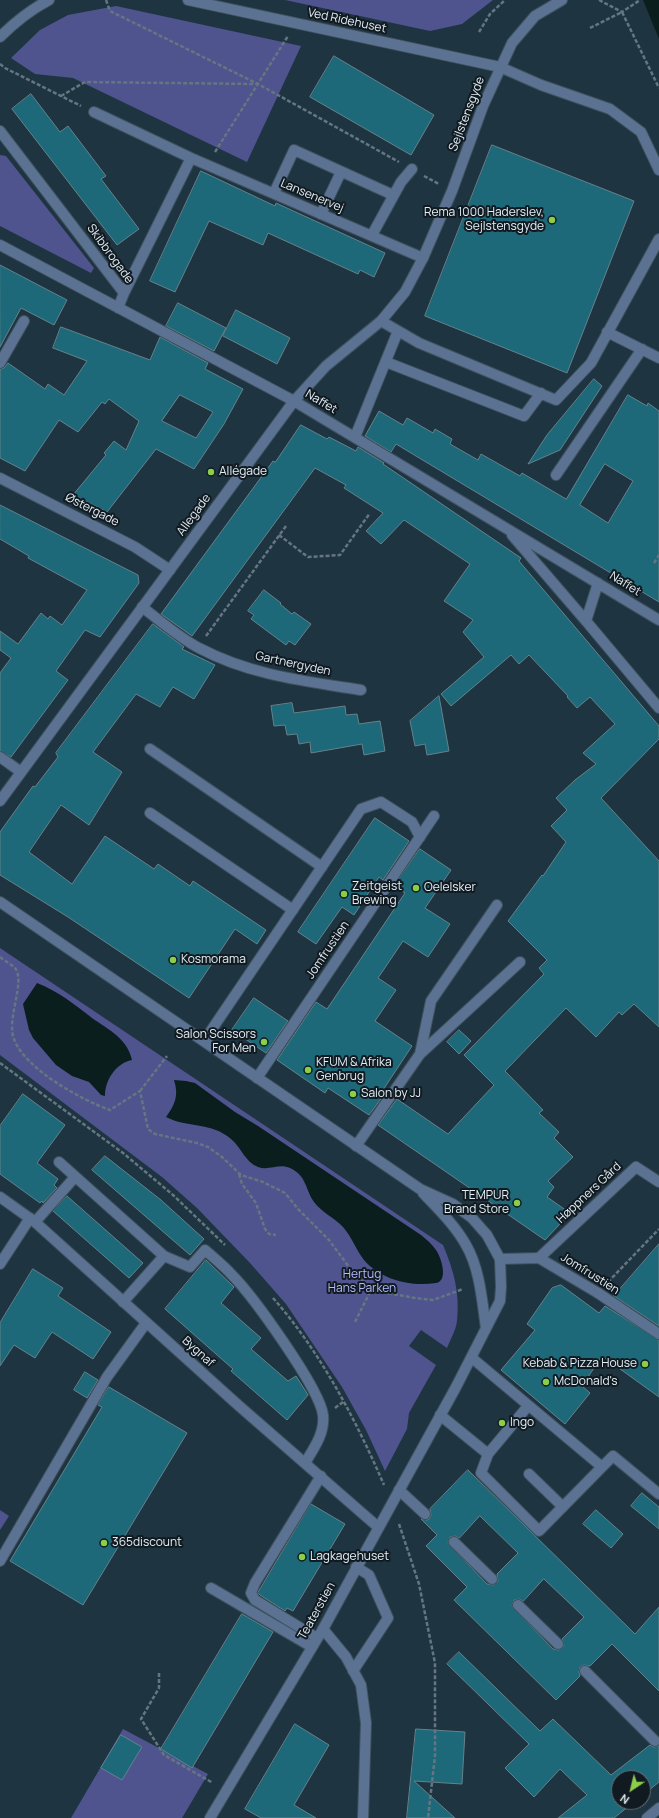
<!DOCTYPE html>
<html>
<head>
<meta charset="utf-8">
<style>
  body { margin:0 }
  #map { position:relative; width:659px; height:1818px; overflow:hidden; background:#1f3441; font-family:Manrope,sans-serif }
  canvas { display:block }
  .north { position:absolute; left:611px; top:1770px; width:40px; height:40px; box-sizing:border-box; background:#111a20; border:1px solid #656f76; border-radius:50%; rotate:215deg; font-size:11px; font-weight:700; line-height:16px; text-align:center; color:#e2eff7 }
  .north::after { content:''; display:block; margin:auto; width:14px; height:18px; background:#8bce47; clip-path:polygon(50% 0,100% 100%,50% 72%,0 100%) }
</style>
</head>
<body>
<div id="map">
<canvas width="659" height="1818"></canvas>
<div class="north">N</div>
</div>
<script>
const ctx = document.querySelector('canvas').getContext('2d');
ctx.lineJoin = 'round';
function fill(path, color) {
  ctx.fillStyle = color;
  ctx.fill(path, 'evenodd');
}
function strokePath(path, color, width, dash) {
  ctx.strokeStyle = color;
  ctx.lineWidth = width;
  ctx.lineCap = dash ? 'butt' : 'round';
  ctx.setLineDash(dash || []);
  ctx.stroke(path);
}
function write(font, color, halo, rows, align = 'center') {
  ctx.font = font + ' Manrope,sans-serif';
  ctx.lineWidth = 4;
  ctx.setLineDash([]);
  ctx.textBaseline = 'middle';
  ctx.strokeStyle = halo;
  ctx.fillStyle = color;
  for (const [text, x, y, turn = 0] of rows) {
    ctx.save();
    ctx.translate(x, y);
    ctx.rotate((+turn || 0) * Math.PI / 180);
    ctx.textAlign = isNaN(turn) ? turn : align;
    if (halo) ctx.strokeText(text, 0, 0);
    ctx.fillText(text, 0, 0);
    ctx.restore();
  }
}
const green = new Path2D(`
  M285 0H493L462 24 430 31Z
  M116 6 301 46 247 162 73 78 35 74 11 58 40 30 68 15Z
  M0 155 6 156 94 268 91 273 0 226Z
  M0 948 443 1245C454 1271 460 1293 457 1321 456 1330 450 1340 447 1348L421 1330 409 1346 436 1365 409 1413 407 1429 385 1471 366 1430 342 1387 286 1304 250 1263 197 1208 162 1177 0 1055Z
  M0 1510 9 1516 0 1530Z
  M123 1729 208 1774 182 1818H71Z`);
const water = new Path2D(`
  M643 0H659V39Z
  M37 983C58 991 74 1004 92 1018 109 1030 127 1038 132 1060 116 1063 105 1080 105 1096L101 1095 89 1082 72 1076 56 1065 33 1038 29 1030 23 1004Z
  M174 1080 186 1081 195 1083 235 1112 258 1126 421 1235C426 1239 432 1244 436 1250 441 1257 449 1281 436 1283 411 1287 381 1280 364 1260 356 1250 352 1237 343 1227 335 1218 321 1212 314 1202 305 1189 307 1176 290 1168 279 1163 269 1171 258 1167 245 1162 241 1147 231 1139 212 1122 187 1128 166 1117 175 1105 179 1095 174 1080Z`);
const building = new Path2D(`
  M334 56 434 115 411 155 310 97Z
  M31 94 60 132 68 126 106 176 101 179 139 229 117 245 12 109Z
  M492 145 634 201 567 373 425 316Z
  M201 171 275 206 276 203 385 253 374 277 360 270 358 274 268 233 263 245 209 221 175 292 150 281Z
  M0 265 67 300 54 325 21 308 0 347Z
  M178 303 226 328 214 351 166 326Z
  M236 310 290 338 277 364 223 336Z
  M61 327 150 360 160 337 208 363 205 369 243 389 224 424 194 469 156 449 107 512 73 495 106 455 104 453 114 441 126 450 139 421 109 399 105 404 102 402 78 432 59 420 25 471 0 458V369L4 368 8 363 45 389 48 384 64 395 87 361 53 348ZM180 395 213 412 196 438 162 421Z
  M594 379 602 386 560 450 528 464 547 435Z
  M628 395 647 406 648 403 659 411V602L396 444 391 452 365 436 379 411 403 425 407 418 433 433 435 429 452 439 450 444 478 460 481 454 520 476 522 473 566 499ZM605 464 633 481 608 523 580 505Z
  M301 425 327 439 329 437 356 451 358 447 384 463 383 464 521 558 519 561 659 726V739L601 798 659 861V1027L634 1004 622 1015 619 1012 596 1037 566 1008 505 1071 543 1110 539 1113 559 1132 554 1138 573 1157 548 1181 554 1187 547 1197 570 1213 545 1240 378 1125 397 1099 448 1134 494 1085 464 1055 544 974 539 968 547 960 508 921 542 875 543 876 566 842 551 826 567 810 556 798 575 780 596 764 583 753 615 724 590 697 577 708 567 697 568 696 529 655 519 664 511 655 451 706 441 694 484 657 463 632 473 620 444 601 470 564 404 520 381 544 366 531 383 513 344 488 346 485 315 468 192 636 161 614 273 461 275 462Z
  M0 505 138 575 139 583 100 637 85 630 56 671 68 680 11 757 0 751V673L11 658 0 650V631L18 644 41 613 48 619 50 616 62 625 87 590 28 558 29 556 0 539Z
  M264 590 281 603 280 604 292 614 294 612 311 624 295 645 289 641 286 645 251 619 254 615 248 611Z
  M153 624 184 647 182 649 215 665 194 699 173 687 160 707 136 694 93 752 122 772 89 825 61 805 29 852 72 884 105 836 154 869 158 864 190 886 193 881 266 930 257 944 235 929 189 998 68 917 0 875V832L33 786 35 787 58 757 56 753Z
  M439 696 449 751 427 755 425 744 415 746 410 721Z
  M292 703 294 713 345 706 346 715 357 714 359 724 380 721 385 751 364 755 362 744 311 753 310 742 299 744 297 734 287 735 285 725 274 726 271 706Z
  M375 818 409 841 383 880 379 877 354 915 342 907 316 944 298 932Z
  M420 849 451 870 425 908 450 924 428 957 403 941 378 978 396 990 375 1021 412 1046 383 1090 386 1092 369 1115 328 1088 325 1093 277 1060 316 1002 327 1009 405 893 394 886Z
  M254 998 288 1021 266 1053 232 1030Z
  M459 1030 471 1041 459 1054 447 1042Z
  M23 1094 65 1125 37 1163 58 1179 54 1185 57 1188 43 1203 42 1201 40 1203 0 1174V1126Z
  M105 1156 161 1200 204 1239 190 1255 92 1170Z
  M67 1196 143 1263 129 1278 53 1211Z
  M659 1244V1326L614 1296Z
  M206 1260 234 1287 221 1303 261 1338 251 1349 288 1381 296 1376 305 1390 308 1395 287 1420 231 1371 233 1369 165 1309Z
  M33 1269 63 1288 58 1296 111 1332 93 1359 52 1332 35 1358 14 1345 0 1366V1323Z
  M561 1285 599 1313 605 1306 659 1340V1397L602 1356 582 1386 590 1393 565 1424 501 1370 535 1330 527 1324 552 1288Z
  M85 1372 98 1380 87 1398 74 1390Z
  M109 1387 187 1433 83 1605 10 1561 102 1407 98 1405Z
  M468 1470 635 1634 659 1607V1691L612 1644 590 1666 584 1665 580 1667 579 1672 580 1676 556 1700 454 1600 467 1587 426 1546 437 1535 421 1519 427 1520 429 1519 431 1515 430 1509ZM480 1516 518 1553 497 1574 498 1581 493 1585 487 1584 448 1543 450 1537 455 1536 459 1538ZM544 1579 584 1617 562 1639 564 1646 559 1650 553 1649 512 1606 514 1600 519 1599 523 1601Z
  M642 1493 659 1507V1529L631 1506Z
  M311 1504 345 1524 293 1611 287 1608 285 1611 260 1595 258 1593Z
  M596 1510 623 1534 611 1548 583 1524Z
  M242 1614 273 1632 192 1768 161 1749Z
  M459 1652 540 1731 553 1719 611 1775 650 1745 654 1747 659 1746V1782L643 1795V1778H619V1802H634L614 1818H558L587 1795 560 1769 534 1797 505 1768 529 1744 447 1664Z
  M295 1724 329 1745 294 1805 316 1818H261L245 1809Z
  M416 1729 465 1732 462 1784 414 1781 455 1818H407Z
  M121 1735 142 1747 122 1780 101 1768Z`);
const path = new Path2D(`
  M106 0 110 11 258 84 399 162
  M599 0 622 12 640 0
  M590 28 622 12 659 88
  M479 32 490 14 505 0
  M0 64 5 68 81 106
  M61 96 85 82 257 84
  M215 152 288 36
  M424 176 439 184
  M279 535 308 557 340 555 370 513
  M654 563 659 555
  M206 636 286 526
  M0 957C5 961 11 964 15 968 26 981 6 1019 14 1039 24 1068 81 1100 110 1110L140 1091 148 1129 155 1134 197 1143 208 1147 222 1157 241 1175 263 1182 285 1193 298 1209 329 1240 349 1267 366 1285 387 1293 415 1298 433 1300 463 1289
  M0 1063 123 1153 173 1195 225 1245
  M140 1091 167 1056
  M239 1174 242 1184 256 1203 265 1229 269 1234 276 1235
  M608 1282 659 1229
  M273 1298C320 1351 356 1420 384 1485
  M355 1322 372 1288
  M335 1408 343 1402
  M399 1524 419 1584 435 1663V1756L428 1818
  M159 1673V1688L141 1719 164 1755 213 1783`);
const service = new Path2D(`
  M500 67 541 85 610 109 641 132 659 170
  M274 193 294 150 393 195
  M321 214 341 172
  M372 235 401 182 412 169
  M381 321 419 343 556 400 591 363 659 239
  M607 332 659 358
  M386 362 524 416 541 393
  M0 363 24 321
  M355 437 398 331
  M556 475 642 349
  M150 749 322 867
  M0 757 21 772
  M150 813 293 910
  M204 1041 361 809 381 802 412 822 420 837
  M420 1054 431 1001 497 905
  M356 1146 420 1054 520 962
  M59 1162 164 1256 123 1302
  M35 1222 75 1177
  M164 1256 190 1267 205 1250C214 1258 224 1266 232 1275 253 1296 320 1389 323 1415 325 1433 314 1448 305 1463
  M539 1258 636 1167 659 1182
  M472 1358 602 1467 613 1456 659 1494
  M440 1415 488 1454 528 1406
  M488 1454 481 1473 539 1531 602 1467
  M529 1474 563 1507
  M399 1490 425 1514
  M454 1542 492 1579
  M0 1561 107 1377 146 1323
  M211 1588 312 1647
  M518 1605 558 1644
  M323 1629 346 1657 361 1685 366 1723 363 1818
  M317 1638 255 1600 251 1593 255 1583 321 1476
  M353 1671 388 1618 369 1575 356 1567
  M585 1671 655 1741`);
const pedestrian = new Path2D(`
  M598 1293 659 1334`);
const minor = new Path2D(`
  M94 112 191 158 423 258
  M0 131 124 293 118 308
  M0 245 294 401 659 620
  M124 293 191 158
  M0 478 135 547 170 570
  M512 535 586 621
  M598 583 586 621 659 708
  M142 607C158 619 181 639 199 648 250 675 304 681 361 690
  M257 1078 434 816
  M0 1197 35 1222 238 1405 378 1527
  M500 1259 539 1258 598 1293
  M0 1264 30 1218
  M647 1818 659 1808`);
const tertiary = new Path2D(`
  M188 0 500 67
  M0 37C15 22 30 10 49 0
  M0 801 294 401 326 366 381 321 405 292 423 258 452 191 483 106 512 43 535 16 562 0
  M0 902 420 1189 453 1204 472 1218 487 1235 500 1259 501 1287 500 1301 456 1387 323 1629 210 1818
  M423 1193C438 1209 455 1225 466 1245 480 1269 482 1301 486 1328`);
const markers = [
  [552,220,4,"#8bce47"],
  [211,472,4,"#8bce47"],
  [416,888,4,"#8bce47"],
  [344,894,4,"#8bce47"],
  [173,960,4,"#8bce47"],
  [264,1042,4,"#8bce47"],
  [308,1070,4,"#8bce47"],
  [353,1094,4,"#8bce47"],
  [517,1203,4,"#8bce47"],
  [645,1364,4,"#8bce47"],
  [546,1382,4,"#8bce47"],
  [502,1423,4,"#8bce47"],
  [104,1543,4,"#8bce47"],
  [302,1557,4,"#8bce47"]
];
const streetNames = [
  ["Ved Ridehuset",347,21,12],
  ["Sejlstensgyde",467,114,-69],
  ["Lansenervej",312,196,23],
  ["Skibbrogade",110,254,54],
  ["Naffet",321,402,31],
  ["Østergade",92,510,27],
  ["Allegade",194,515,-54],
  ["Naffet",625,584,32],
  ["Gartnergyden",293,664,12],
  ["Jomfrustien",328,950,-56],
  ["Høppners Gård",589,1193,-43],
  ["Jomfrustien",590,1274,32],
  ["Bygnaf",198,1352,42],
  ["Teaterstien",317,1611,-61]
];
const poiNames = [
  ["Rema 1000 Haderslev,",544,213,"right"],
  ["Sejlstensgyde",544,227,"right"],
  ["Allégade",219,472],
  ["Zeitgeist",352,887],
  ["Brewing",352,901],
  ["Oelelsker",424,888],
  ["Kosmorama",181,960],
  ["Salon Scissors",256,1035,"right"],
  ["For Men",256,1049,"right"],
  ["KFUM & Afrika",316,1063],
  ["Genbrug",316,1077],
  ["Salon by JJ",361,1094],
  ["TEMPUR",509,1196,"right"],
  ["Brand Store",509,1210,"right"],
  ["Kebab & Pizza House",637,1364,"right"],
  ["McDonald's",554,1382],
  ["Ingo",510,1423],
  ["365discount",112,1543],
  ["Lagkagehuset",310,1557]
];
const parkNames = [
  ["Hertug",362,1275],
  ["Hans Parken",362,1289]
];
fill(green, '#4f538e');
fill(water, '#0a1e1e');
fill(building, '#1d697a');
strokePath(building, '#65828a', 1);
strokePath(service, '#3e525e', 12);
strokePath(pedestrian, '#3e525e', 12);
strokePath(minor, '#3e525e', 12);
strokePath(tertiary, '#3e525e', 12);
strokePath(path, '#647682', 2.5, [4, 2]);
strokePath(service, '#5c7292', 10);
strokePath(pedestrian, '#5c7292', 10);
strokePath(minor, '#5c7292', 10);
strokePath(tertiary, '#5c7292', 10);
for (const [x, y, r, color] of markers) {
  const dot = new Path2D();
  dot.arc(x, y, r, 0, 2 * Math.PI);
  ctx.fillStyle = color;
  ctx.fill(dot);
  strokePath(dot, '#111a20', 1.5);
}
write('12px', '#e2eff7', '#111a20', streetNames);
write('12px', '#e2eff7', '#111a20', poiNames, 'left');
write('12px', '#b3bbfd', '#111a20', parkNames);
</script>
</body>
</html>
